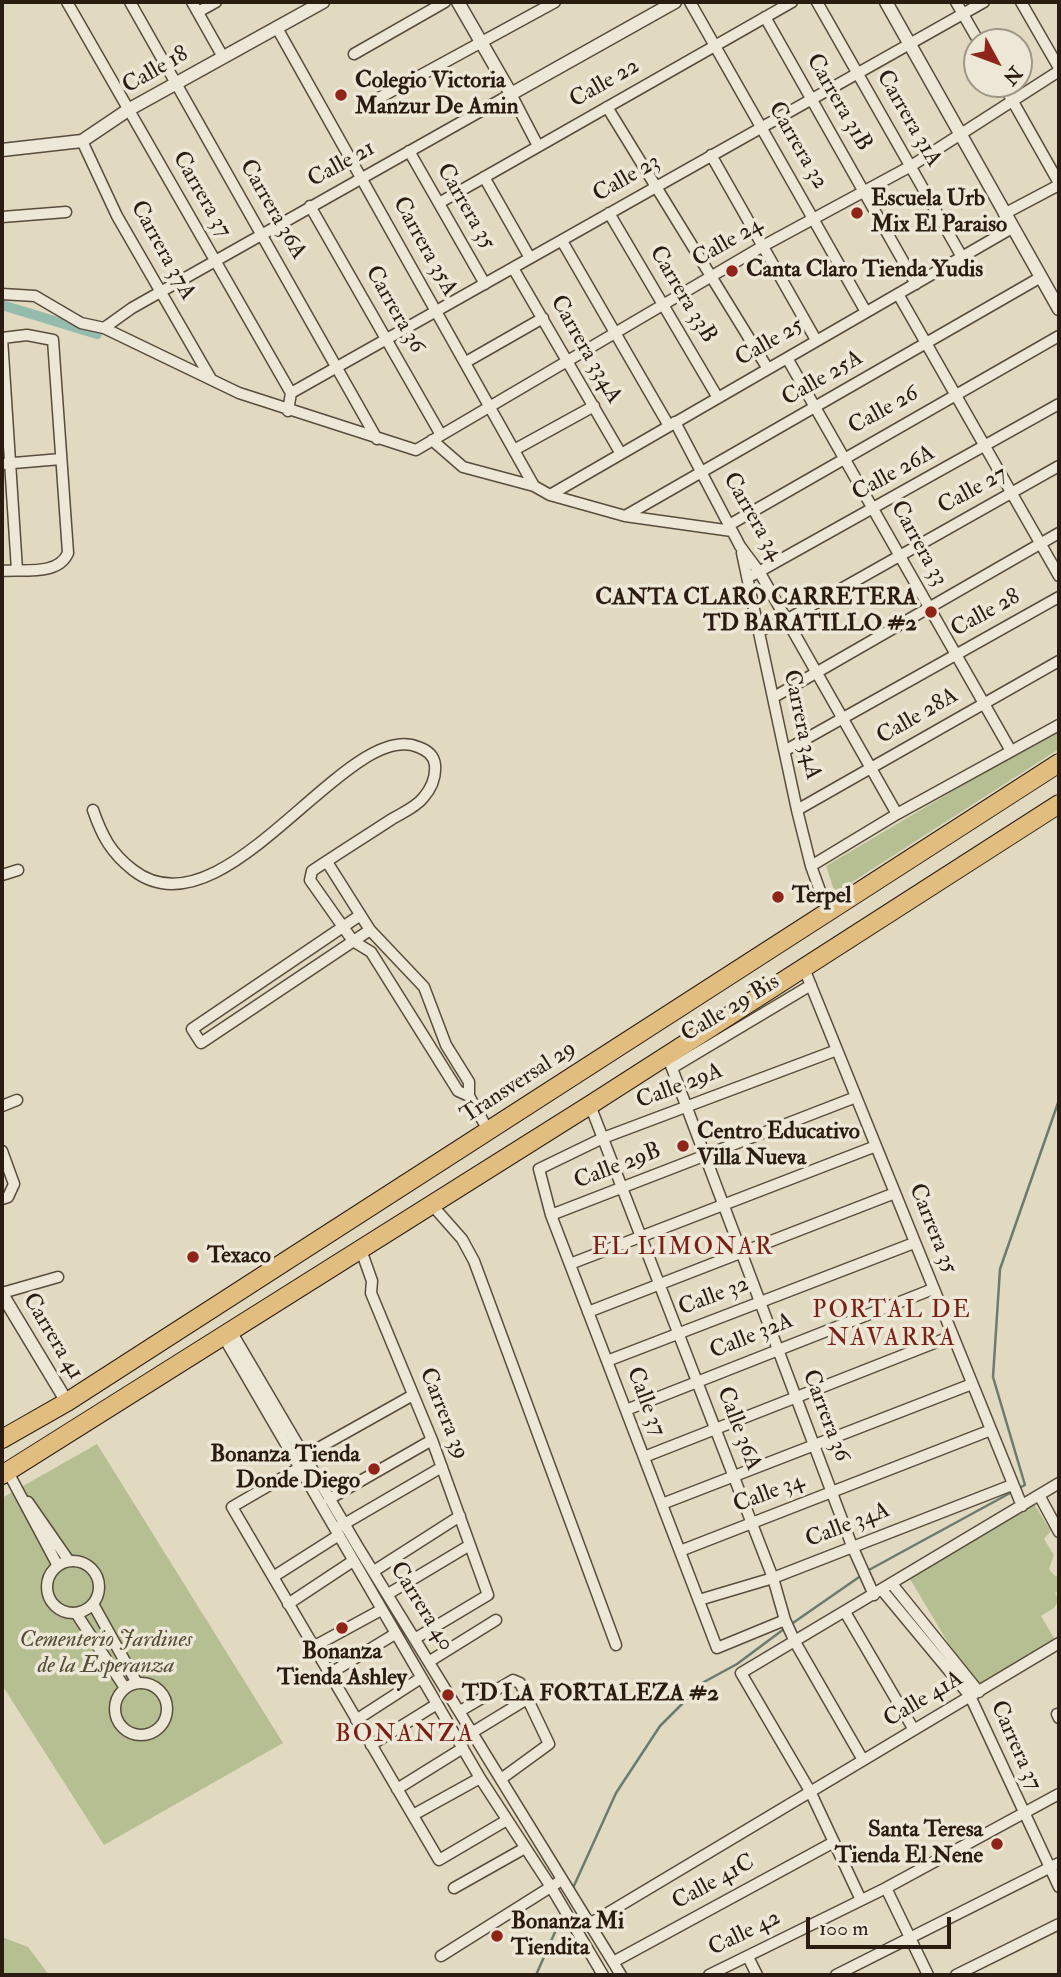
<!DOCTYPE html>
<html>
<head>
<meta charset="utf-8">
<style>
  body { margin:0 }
  #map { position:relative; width:1061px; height:1977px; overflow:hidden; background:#e2dac0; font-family:"IM FELL Double Pica",serif }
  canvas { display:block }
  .frame { position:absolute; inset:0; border:4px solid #2b1c11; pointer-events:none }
  .north { position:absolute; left:963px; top:28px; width:70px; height:70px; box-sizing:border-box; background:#ece7d6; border:2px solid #9f9687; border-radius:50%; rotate:131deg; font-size:19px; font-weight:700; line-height:28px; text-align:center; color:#2b1c11 }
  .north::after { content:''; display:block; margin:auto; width:24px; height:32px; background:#8f2418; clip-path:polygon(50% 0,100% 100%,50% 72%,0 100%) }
  .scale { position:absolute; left:806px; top:1917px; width:145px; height:32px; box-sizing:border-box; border:4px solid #2b1c11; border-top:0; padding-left:9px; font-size:21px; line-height:24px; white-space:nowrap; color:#2b1c11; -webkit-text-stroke:5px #ece7d6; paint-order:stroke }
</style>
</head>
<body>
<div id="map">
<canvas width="1061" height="1977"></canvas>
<div class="frame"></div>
<div class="north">N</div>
<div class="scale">100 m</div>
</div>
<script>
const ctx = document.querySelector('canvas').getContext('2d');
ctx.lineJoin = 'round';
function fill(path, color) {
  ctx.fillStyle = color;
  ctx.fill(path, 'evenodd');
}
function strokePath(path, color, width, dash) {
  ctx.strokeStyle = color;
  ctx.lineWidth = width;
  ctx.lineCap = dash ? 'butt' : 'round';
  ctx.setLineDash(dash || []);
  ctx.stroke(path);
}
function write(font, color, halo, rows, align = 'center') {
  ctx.font = font + ' "IM FELL Double Pica",serif';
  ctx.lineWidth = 7;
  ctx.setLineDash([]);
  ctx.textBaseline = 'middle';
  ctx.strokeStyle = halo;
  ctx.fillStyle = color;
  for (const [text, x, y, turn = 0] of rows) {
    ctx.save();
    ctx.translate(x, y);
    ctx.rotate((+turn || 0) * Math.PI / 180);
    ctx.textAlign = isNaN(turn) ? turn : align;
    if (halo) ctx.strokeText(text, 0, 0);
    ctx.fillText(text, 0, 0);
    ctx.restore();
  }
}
const green = new Path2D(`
  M1059 728V749L835 893 826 866Z
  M97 1444 283 1743 104 1845 2 1685V1498Z
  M1034 1504 1051 1531 1044 1539 1054 1555 1049 1569 1055 1576 1059 1575V1591L1055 1593 1059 1600 1054 1608 1041 1616 1057 1643 977 1691 910 1579Z
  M2 1937 28 1947 49 1975H2Z`);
const stream = new Path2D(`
  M1017 1489 1025 1485 993 1377 1000 1269 1059 1100
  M867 1571 1012 1492
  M790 1625 862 1575
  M573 1888 616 1793 660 1726 704 1682 737 1664 784 1629
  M536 1975 563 1914`);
const canal = new Path2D(`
  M2 305 97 334`);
const minor = new Path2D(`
  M67 2 291 393 288 411
  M130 2 377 439
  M192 2 223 57
  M690 2 866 312
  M817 2 962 257
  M956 2 979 42
  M1021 2 1059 68
  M198 12 216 2
  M765 17 916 284
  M277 28 534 486
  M354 54 445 2
  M1003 84 1059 183
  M379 98 555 2
  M607 107 768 369
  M82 141 117 216 211 379
  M409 151 485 284
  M711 155 816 340
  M484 177 530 258
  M439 203 792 2
  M310 206 441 435
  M609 213 718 398
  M1004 214 1059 185
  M2 217 66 212
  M562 241 669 426
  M513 268 621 454
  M2 294 35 296 81 323 104 328 239 393 416 450 763 246 911 166 1059 71
  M898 294 1059 576
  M104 328 132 308 511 94 538 146
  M2 338 27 335 53 340 68 553C58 576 24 569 2 571
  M2 338 17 570
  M787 358 1011 751
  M466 362 543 318
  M291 393 984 2
  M675 422 740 546 760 573 897 814
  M432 440 463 467 534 486 550 495 625 516 732 531
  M514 450 594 406
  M2 464 61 459
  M550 495 1012 228
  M625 516 1041 277
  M729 525 1059 336
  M742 553 797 810 811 866 827 910
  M753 575 1059 404
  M759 631 786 620 1059 466
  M774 697 1059 533
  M786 750 1059 597
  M93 810C102 836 111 853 133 870 224 941 347 717 418 747 427 750 434 755 435 765 436 777 431 789 423 798 416 807 402 813 392 819 366 836 339 853 312 871L310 880 353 941 371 952 458 1091 469 1096
  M797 810 1059 661
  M327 862 370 930 424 987 446 1045 469 1082V1096L489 1132
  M811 866 897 814 1059 725
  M2 875 18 870
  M359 916 192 1029 201 1043 370 930
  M803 966 1022 1506
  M667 1055 852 1546 874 1595
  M672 1068 811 985
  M590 1105 773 1578 785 1620 795 1642 863 1760
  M2 1106 17 1100
  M2 1151 14 1184 8 1197 2 1199
  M432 1205 462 1239 474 1261 616 1645
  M551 1215 856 1097
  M361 1250 372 1281 371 1293 432 1440 488 1595 416 1638
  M570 1264 876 1146
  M2 1293 58 1277
  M588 1312 895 1193
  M231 1331 358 1547 621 1975
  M223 1336 480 1778 551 1887 603 1975
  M607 1361 914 1243
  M626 1410 933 1289
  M306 1455 413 1395
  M644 1457 952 1336
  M299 1468 232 1507 439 1860 507 1820
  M8 1472 58 1566
  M1039 1495 1059 1532
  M329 1499 432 1440
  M28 1502 69 1561
  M662 1504 972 1384
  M339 1527 442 1467
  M680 1551 991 1430
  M47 1587a26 26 0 1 1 52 0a26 26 0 1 1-52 0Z
  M374 1571 460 1516
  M273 1577 339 1535
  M892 1584 979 1692
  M882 1590 970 1696 1059 1887
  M388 1594 470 1545
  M699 1600 773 1578 1012 1485
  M93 1604 137 1683
  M288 1604 353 1561
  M845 1612 914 1730
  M76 1613 125 1688
  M785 1620 717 1648 551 1215 539 1169 603 1138 837 1050
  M313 1647 381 1610
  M430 1661 496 1620
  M329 1674 395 1634
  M115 1709a26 26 0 1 1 52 0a26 26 0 1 1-52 0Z
  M460 1711 513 1680 520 1683 549 1744 501 1779
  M1057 1714 1059 1718
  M356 1720 421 1678
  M473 1732 527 1699
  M371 1745 437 1704
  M397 1789 463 1748
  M413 1815 480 1778
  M454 1888 525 1848
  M886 1888 928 1975
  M861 1900 810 1791 741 1673 1059 1483
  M591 1923 1059 1643
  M441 1956 557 1883
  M748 1957 757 1975
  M615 1961 834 1842
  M709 1975 886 1888 1059 1794
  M836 1975 1059 1863
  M956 1975 1059 1924`);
const tertiary = new Path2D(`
  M458 2 511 94 675 2
  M886 2 1059 309
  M2 150 82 141 128 110 323 2
  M2 1294 67 1402`);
const trunk = new Path2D(`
  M2 1439 67 1402 1059 763
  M2 1475 590 1105 1059 804`);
const markers = [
  [341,95,7,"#8f2418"],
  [857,213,7,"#8f2418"],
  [732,271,7,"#8f2418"],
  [931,612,7,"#8f2418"],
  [778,897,7,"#8f2418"],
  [683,1146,7,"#8f2418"],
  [193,1257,7,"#8f2418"],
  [374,1469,7,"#8f2418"],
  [342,1628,7,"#8f2418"],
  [448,1695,7,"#8f2418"],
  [997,1844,7,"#8f2418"],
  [497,1936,7,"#8f2418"]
];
const streetNames = [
  ["Calle 18",156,71,-30],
  ["Calle 22",605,84,-30],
  ["Carrera 31B",838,103,60],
  ["Carrera 31A",908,119,60],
  ["Carrera 32",797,146,60],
  ["Calle 21",342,165,-29],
  ["Calle 23",627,179,-30],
  ["Carrera 37",201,195,60],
  ["Carrera 35",465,207,60],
  ["Carrera 36A",272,210,60],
  ["Calle 24",728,243,-30],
  ["Carrera 35A",424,247,61],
  ["Carrera 37A",162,251,61],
  ["Carrera 33B",682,295,59],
  ["Carrera 36",394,310,60],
  ["Calle 25",770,343,-30],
  ["Carrera 334A",585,350,60],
  ["Calle 25A",823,379,-30],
  ["Calle 26",884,411,-29],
  ["Calle 26A",894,474,-29],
  ["Calle 27",973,491,-29],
  ["Carrera 34",752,517,60],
  ["Carrera 33",918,544,61],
  ["Calle 28",986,614,-29],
  ["Calle 28A",918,717,-30],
  ["Carrera 34A",801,725,78],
  ["Calle 29 Bis",731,1009,-31],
  ["Transversal 29",519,1083,-33],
  ["Calle 29A",680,1087,-21],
  ["Calle 29B",618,1167,-21],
  ["Carrera 35",932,1229,68],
  ["Calle 32",714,1297,-21],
  ["Carrera 41",52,1337,59],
  ["Calle 32A",752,1337,-22],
  ["Calle 37",645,1402,69],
  ["Carrera 39",443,1414,68],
  ["Carrera 36",825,1416,69],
  ["Calle 36A",738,1429,69],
  ["Calle 34",769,1494,-21],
  ["Calle 34A",848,1526,-21],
  ["Carrera 40",421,1607,58],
  ["Calle 41A",924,1700,-31],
  ["Carrera 37",1015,1746,66],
  ["Calle 41C",714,1883,-29],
  ["Calle 42",745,1934,-26]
];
const poiNames = [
  ["Colegio Victoria",355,82],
  ["Manzur De Amin",355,108],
  ["Escuela Urb",871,200],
  ["Mix El Paraiso",871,226],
  ["Canta Claro Tienda Yudis",746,271],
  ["CANTA CLARO CARRETERA",917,599,"right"],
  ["TD BARATILLO #2",917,625,"right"],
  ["Terpel",792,897],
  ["Centro Educativo",697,1133],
  ["Villa Nueva",697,1159],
  ["Texaco",207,1257],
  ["Bonanza Tienda",360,1456,"right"],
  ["Donde Diego",360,1482,"right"],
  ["Bonanza",342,1653,"center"],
  ["Tienda Ashley",342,1679,"center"],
  ["TD LA FORTALEZA #2",462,1695],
  ["Santa Teresa",983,1831,"right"],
  ["Tienda El Nene",983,1857,"right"],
  ["Bonanza Mi",511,1923],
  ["Tiendita",511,1949]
];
const parkNames = [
  ["Cementerio Jardines",106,1641],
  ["de la Esperanza",106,1667]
];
const neighbourhoodNames = [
  ["EL LIMONAR",683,1249],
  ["PORTAL DE",892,1312],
  ["NAVARRA",892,1340],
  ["BONANZA",405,1736]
];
fill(green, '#b5bf91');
strokePath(stream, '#6b7b6f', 2.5);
strokePath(canal, '#95bbad', 10);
strokePath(minor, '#594c3d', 13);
strokePath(tertiary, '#594c3d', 15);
strokePath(trunk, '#2b1c11', 20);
strokePath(minor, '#ece7d6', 10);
strokePath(tertiary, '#ece7d6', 12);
strokePath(trunk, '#e1bd80', 18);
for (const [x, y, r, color] of markers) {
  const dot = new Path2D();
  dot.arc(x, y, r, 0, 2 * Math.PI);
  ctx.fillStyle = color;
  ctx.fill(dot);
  strokePath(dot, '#ece7d6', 2.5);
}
write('23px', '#2b1c11', '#ece7d6', streetNames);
write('bold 23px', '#2b1c11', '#ece7d6', poiNames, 'left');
write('italic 23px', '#544d37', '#ece7d6', parkNames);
ctx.letterSpacing = '2px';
write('24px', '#7a1f14', '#ece7d6', neighbourhoodNames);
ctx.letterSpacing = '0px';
</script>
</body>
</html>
